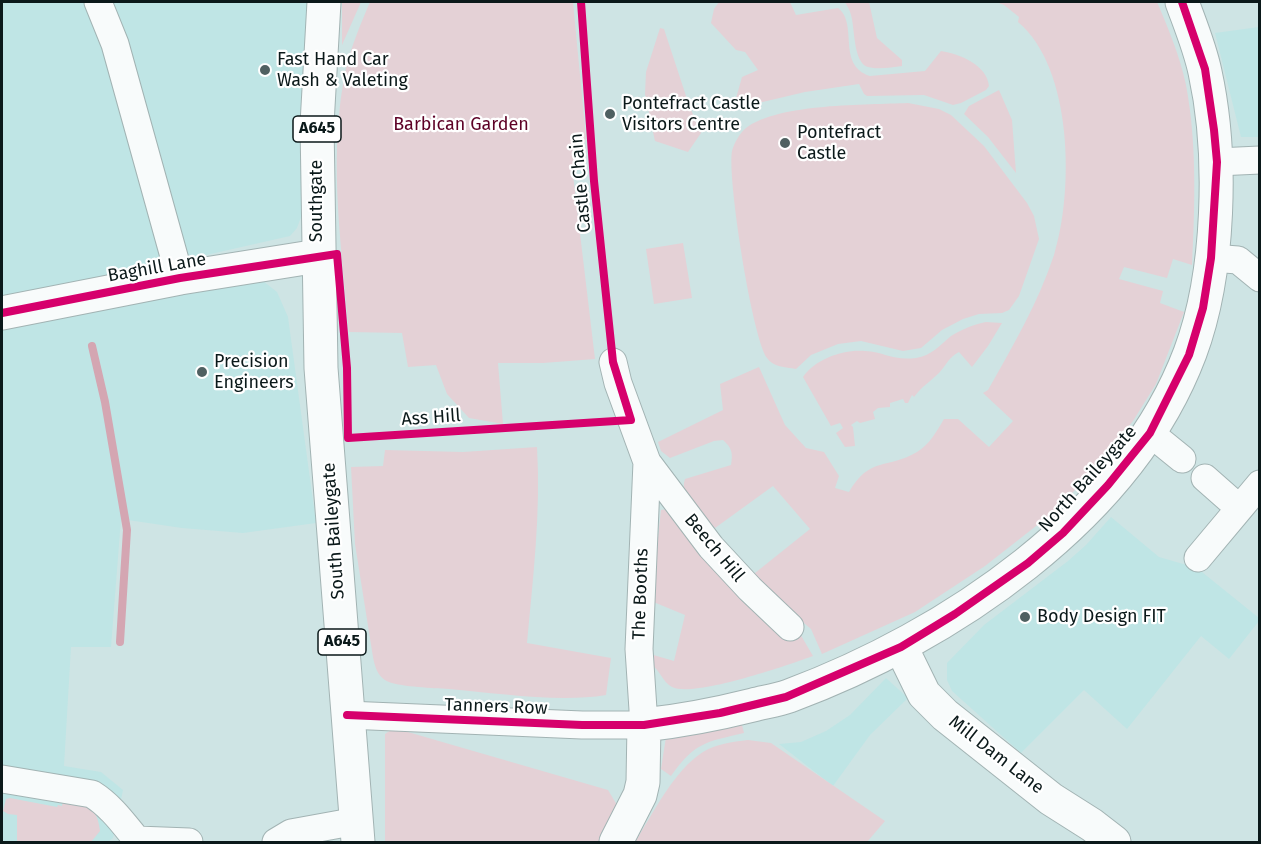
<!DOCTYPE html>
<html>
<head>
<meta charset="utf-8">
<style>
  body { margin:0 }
  #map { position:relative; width:1261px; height:844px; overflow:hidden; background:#cee4e4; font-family:"Fira Sans",sans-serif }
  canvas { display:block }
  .frame { position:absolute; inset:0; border:3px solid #0b191a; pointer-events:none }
</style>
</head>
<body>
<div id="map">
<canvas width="1261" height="844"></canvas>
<div class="frame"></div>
</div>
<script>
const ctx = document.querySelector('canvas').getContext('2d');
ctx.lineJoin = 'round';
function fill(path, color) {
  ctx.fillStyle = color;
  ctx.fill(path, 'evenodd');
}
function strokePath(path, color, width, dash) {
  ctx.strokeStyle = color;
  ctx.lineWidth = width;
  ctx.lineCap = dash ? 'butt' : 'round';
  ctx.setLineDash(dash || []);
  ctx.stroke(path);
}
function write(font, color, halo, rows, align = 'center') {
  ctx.font = font + ' "Fira Sans",sans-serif';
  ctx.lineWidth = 4.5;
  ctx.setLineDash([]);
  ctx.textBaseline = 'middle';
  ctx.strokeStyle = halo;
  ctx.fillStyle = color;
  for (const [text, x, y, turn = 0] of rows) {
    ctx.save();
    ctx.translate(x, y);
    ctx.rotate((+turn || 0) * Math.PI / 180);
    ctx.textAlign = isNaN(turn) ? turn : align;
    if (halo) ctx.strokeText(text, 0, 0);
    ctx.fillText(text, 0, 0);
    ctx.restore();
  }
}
const built = new Path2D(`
  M2 2H312L301 217 297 228 290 236 193 258 202 286 263 281 277 292 288 317 316 523 243 533 182 528 121 519 111 647H71L64 766 101 772 123 790 113 838 108 842H2Z
  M1259 27V137H1241L1215 33Z
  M1111 517 1159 557 1197 568 1259 618V621L1229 659 1201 636 1127 729 1084 690 1021 753 952 691 947 680V663L984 625 1068 561 1086 545Z
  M886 678 908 698 870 735 833 786 779 744 801 742 826 731 850 715Z`);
const green = new Path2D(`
  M342 2H361L342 45Z
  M370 2H573L586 138 573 175 595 359 543 363H498L503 424 469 418 447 394 436 365 408 367 402 333 349 332C342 251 329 166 343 84 347 56 359 28 370 2Z
  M719 2H790L796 15 838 8C859 24 836 65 870 76L925 71 941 51C960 54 987 65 989 86L986 90 961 103 953 105 924 95 867 96 864 94 859 84 805 92 733 109 742 77 758 70 745 52 736 50 711 23 714 9Z
  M845 2H869L877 38 902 60V66C892 67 879 70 868 67 853 63 855 28 851 15 850 10 847 6 845 2Z
  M996 2H1157C1168 28 1180 56 1186 85 1197 143 1195 205 1192 265L1173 259 1167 278 1124 267 1119 279 1163 291 1160 303 1184 312 1156 384 1133 421 1093 471 1054 512 985 566 915 612 822 654 811 629 750 577 810 529 773 486 715 528C703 517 678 498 685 479L731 465C733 453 732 448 723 440L714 441 670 458 661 451 658 442 723 410 720 384 759 367 785 425 806 448 824 452 839 476 835 488 849 492C870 456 886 470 917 452 929 445 937 431 944 419H958L989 447 1013 421 983 393 988 390C1013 346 1038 303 1054 255 1074 191 1073 68 1018 22L1019 17 1004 5Z
  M660 28 664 29 689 105 701 133 688 152 655 141 645 94 646 72Z
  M999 90 1012 120 1016 173 988 137 964 114 969 106Z
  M908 103 939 109 951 115 984 146 1027 203 1034 216 1039 239 1019 296 1009 310 1002 313 979 314 963 319 942 330 921 348 903 351 861 341 838 344 811 355 796 369C785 367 773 367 767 358 752 337 727 177 732 151 734 143 740 133 746 128 779 103 867 105 908 103Z
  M683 243 692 298 654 304 646 249Z
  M986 322 1002 323 988 346 972 367 959 352C949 357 947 364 939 373 930 382 923 385 914 397L912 395 908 403H905L903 399 890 403V407L878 408 873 412 875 419 860 423 857 421 851 425 853 427 855 446 845 447 836 433 843 428 840 423 831 426 803 377C815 359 844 349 865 351 885 352 893 361 916 358 931 356 940 345 951 336 961 330 974 324 986 322Z
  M537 447C541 512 533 578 527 643L611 658 606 695C559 703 497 693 449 689 433 688 403 687 389 682 376 677 374 663 372 651L355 544 351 467 383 466 385 450 463 452Z
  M674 508 799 632 813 656C788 665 694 698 672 687 662 682 660 669 650 664V654L674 661 685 615 651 601 661 510Z
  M739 713 744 733C706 742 695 742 671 776L661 769 666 737Z
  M394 728 608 790 617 805 598 842H385V734Z
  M748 740 771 743 885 821 867 842H635C653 814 674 770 703 752 716 744 732 742 748 740Z
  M10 798 57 807 58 805 62 806 63 801C86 806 97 804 100 831L91 842H17V815L8 814 3 811 6 799Z`);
const stream = new Path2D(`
  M92 346 105 402 127 530 120 642`);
const minor = new Path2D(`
  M98 2 115 44 180 278
  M1217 162 1260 160
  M1211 258 1238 260 1260 278
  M613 362 618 383 647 462 711 547 750 589 790 627
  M1150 433 1182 459
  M1205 478 1239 508
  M1198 558 1260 484
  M347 715 582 725H644L639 649 647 462
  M2 779 92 794C111 806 123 823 137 840L189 842
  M276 842 291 833 357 821`);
const tertiary = new Path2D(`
  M2 313 180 278 318 256
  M901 647 924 694 945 715 1051 799 1092 825 1114 842
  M616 842 640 795 643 782 644 725C681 721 717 714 753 705 765 702 778 700 789 696 948 637 1128 517 1190 353 1220 273 1223 154 1205 72 1200 48 1190 24 1182 2`);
const trunk = new Path2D(`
  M324 2 317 124 321 368 358 842`);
const cycleway = new Path2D(`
  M2 313 180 278 337 254 347 368 348 438 631 420 613 362 594 181 581 2
  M347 715 582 725H644L720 713 786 697 901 647 955 614 1028 563 1063 533 1108 485 1150 433 1189 355 1203 308 1211 258 1217 162 1214 130 1205 69 1182 2`);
const markers = [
  [265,70,6,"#4f6061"],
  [610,114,6,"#4f6061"],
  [785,143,6,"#4f6061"],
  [202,372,6,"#4f6061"],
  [1025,617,6,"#4f6061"]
];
const shields = [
  [317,129,48],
  [342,642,48]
];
const shieldNames = [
  ["A645",317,129],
  ["A645",342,642]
];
const poiNames = [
  ["Fast Hand Car",277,60],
  ["Wash & Valeting",277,81],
  ["Pontefract Castle",622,104],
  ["Visitors Centre",622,125],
  ["Pontefract",797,133],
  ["Castle",797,154],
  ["Precision",214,362],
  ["Engineers",214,383],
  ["Body Design FIT",1037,617]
];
const parkNames = [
  ["Barbican Garden",461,125]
];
const streetNames = [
  ["Castle Chain",581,183,-95],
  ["Southgate",317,201,-90],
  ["Baghill Lane",157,268,-10],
  ["Ass Hill",431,418,-4],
  ["North Baileygate",1088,479,-48],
  ["South Baileygate",334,531,-94],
  ["Beech Hill",714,548,50],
  ["The Booths",641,594,-88],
  ["Tanners Row",496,707,2],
  ["Mill Dam Lane",996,755,38]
];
fill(built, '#bfe5e5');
fill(green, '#e4d1d6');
strokePath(stream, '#d4a6b2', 8);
strokePath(minor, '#a2b3b3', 29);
strokePath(tertiary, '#a2b3b3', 35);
strokePath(trunk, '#a2b3b3', 35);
strokePath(minor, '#f8fbfb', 27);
strokePath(tertiary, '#f8fbfb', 33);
strokePath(trunk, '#f8fbfb', 33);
strokePath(cycleway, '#d6006c', 8);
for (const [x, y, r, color] of markers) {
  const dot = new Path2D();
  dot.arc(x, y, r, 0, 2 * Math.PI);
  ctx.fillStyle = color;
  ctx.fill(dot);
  strokePath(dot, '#fff', 2);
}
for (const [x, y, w] of shields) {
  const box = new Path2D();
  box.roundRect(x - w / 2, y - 13, w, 26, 4.5);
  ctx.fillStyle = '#fff';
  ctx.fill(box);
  strokePath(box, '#0b191a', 1.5);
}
write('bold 16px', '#0b191a', null, shieldNames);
write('18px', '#0b191a', '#fff', poiNames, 'left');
write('18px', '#5d0026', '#fff', parkNames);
write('18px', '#0b191a', '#fff', streetNames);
</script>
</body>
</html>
